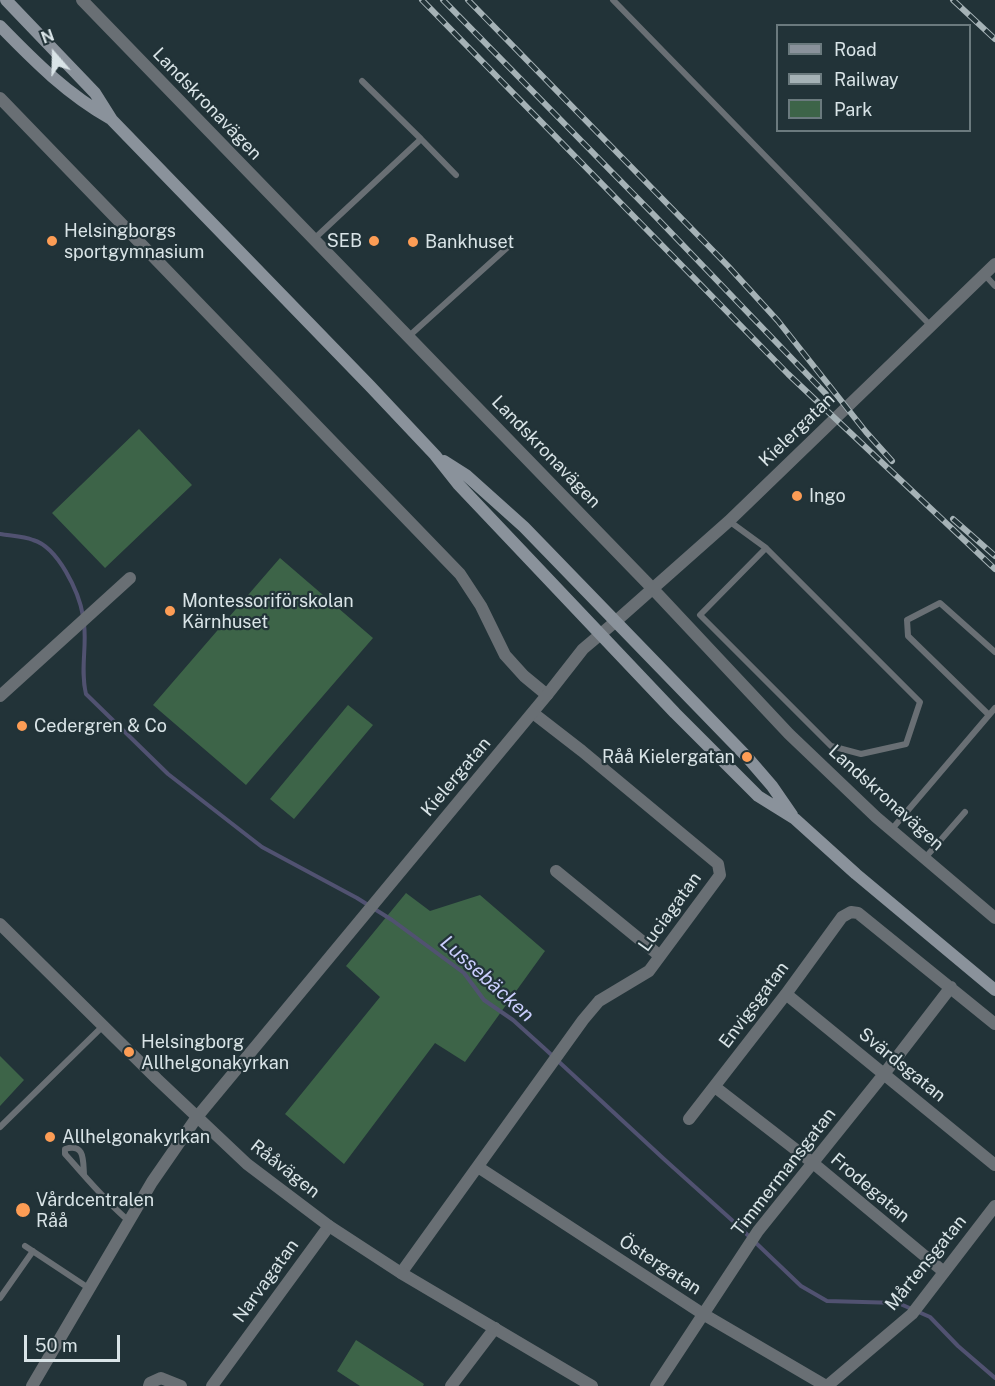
<!DOCTYPE html>
<html>
<head>
<meta charset="utf-8">
<style>
  body { margin:0 }
  #map { position:relative; width:995px; height:1386px; overflow:hidden; background:#223338; font-family:"Public Sans",sans-serif }
  canvas { display:block }
  .legend { position:absolute; left:776px; top:24px; width:195px; height:108px; box-sizing:border-box; background:#223338; border:2px solid #6b7a7e; margin:0; padding:8px 10px; list-style:none; font-size:18px; color:#d9e4e7 }
  .legend li { display:flex; align-items:center; gap:12px; height:30px }
  .legend b { width:30px; border:2px solid #6b7a7e }
  .north { position:absolute; left:24px; top:24px; width:60px; height:60px; -webkit-text-stroke:4px #223338; paint-order:stroke; rotate:340deg; font-size:16px; font-weight:700; line-height:24px; text-align:center; color:#d9e4e7 }
  .north::after { content:''; display:block; margin:auto; width:21px; height:27px; background:#d9e4e7; clip-path:polygon(50% 0,100% 100%,50% 72%,0 100%) }
  .scale { position:absolute; left:24px; top:1335px; width:96px; height:27px; box-sizing:border-box; border:3px solid #d9e4e7; border-top:0; padding-left:8px; font-size:18px; line-height:21px; white-space:nowrap; color:#d9e4e7; -webkit-text-stroke:4px #223338; paint-order:stroke }
</style>
</head>
<body>
<div id="map">
<canvas width="995" height="1386"></canvas>
<ul class="legend">
<li><b style="height:8px;background:#8a929b"></b>Road</li>
<li><b style="height:8px;background:#a5b2b6"></b>Railway</li>
<li><b style="height:16px;background:#3d6448"></b>Park</li>
</ul>
<div class="north">N</div>
<div class="scale">50 m</div>
</div>
<script>
const ctx = document.querySelector('canvas').getContext('2d');
ctx.lineJoin = 'round';
function fill(path, color) {
  ctx.fillStyle = color;
  ctx.fill(path, 'evenodd');
}
function strokePath(path, color, width, dash) {
  ctx.strokeStyle = color;
  ctx.lineWidth = width;
  ctx.lineCap = dash ? 'butt' : 'round';
  ctx.setLineDash(dash || []);
  ctx.stroke(path);
}
function write(font, color, halo, rows, align = 'center') {
  ctx.font = font + ' "Public Sans",sans-serif';
  ctx.lineWidth = 4.5;
  ctx.setLineDash([]);
  ctx.textBaseline = 'middle';
  ctx.strokeStyle = halo;
  ctx.fillStyle = color;
  for (const [text, x, y, turn = 0] of rows) {
    ctx.save();
    ctx.translate(x, y);
    ctx.rotate((+turn || 0) * Math.PI / 180);
    ctx.textAlign = isNaN(turn) ? turn : align;
    if (halo) ctx.strokeText(text, 0, 0);
    ctx.fillText(text, 0, 0);
    ctx.restore();
  }
}
const green = new Path2D(`
  M139 429 192 485 105 568 52 513Z
  M280 558 373 638 246 785 153 705Z
  M348 705 373 725 294 819 270 799Z
  M406 893 430 911 480 895 545 951 465 1062 435 1043 344 1164 285 1114 380 997 346 966Z
  M0 1056 24 1080 0 1106Z
  M356 1340 424 1384 423 1386H360L337 1371Z`);
const stream = new Path2D(`
  M0 534C11 536 23 536 33 540 58 547 79 592 83 616
  M84 624C87 647 80 670 86 694L168 774 262 847 357 898 392 920 464 973 484 1000 513 1020 544 1048 665 1160 734 1222 801 1286 827 1301 898 1303 930 1317 958 1346 995 1378`);
const service = new Path2D(`
  M613 0 930 325
  M421 139 456 175
  M314 239 421 139 362 81
  M984 274 995 286
  M408 337 509 246
  M729 521 766 548 920 702 906 744 861 754 831 746 700 615 766 548
  M989 715 908 636 907 620 940 603 995 652
  M892 829 995 708
  M925 858 965 812
  M0 1127 103 1026
  M84 1175C83 1160 85 1143 65 1149V1154C85 1176 105 1201 129 1221
  M25 1246 90 1289
  M0 1298 33 1251`);
const minor = new Path2D(`
  M82 0 652 588 789 734 876 817 995 918
  M0 98 460 574 481 606 505 655 524 676 547 695
  M615 622 729 521 995 264
  M0 696 130 578
  M556 871 660 956
  M786 994 995 1165
  M715 1087 813 1163 944 1272
  M689 1119 786 994 842 917 851 912 858 913 995 1024
  M478 1167 703 1314 826 1386
  M401 1273 583 1020 599 1001 649 971 720 875 718 864 582 751 533 713
  M149 1386 150 1383 161 1378 181 1386
  M212 1386 329 1226
  M451 1386 495 1328
  M656 1386 758 1231 884 1074 951 987
  M827 1386 912 1314 995 1206`);
const tertiary = new Path2D(`
  M0 924 157 1079 247 1164 329 1226 401 1273 592 1386
  M32 1386 152 1182 197 1117 547 695 583 649 615 622`);
const secondary = new Path2D(`
  M6 0 95 93 112 120 370 386 435 455 458 484 675 713 758 796 795 819 856 874 995 990
  M0 26C35 62 67 94 111 119
  M444 461 466 475 524 527 747 757 772 786 792 815`);
const rail = new Path2D(`
  M422 0 788 374 995 569
  M443 0 655 216 826 394
  M468 0 728 266 778 321 866 432 892 461
  M953 0 995 39
  M953 519 995 556`);
const markers = [
  [52,241,6,"#fd9d55"],
  [374,241,6,"#fd9d55"],
  [413,242,6,"#fd9d55"],
  [797,496,6,"#fd9d55"],
  [170,611,6,"#fd9d55"],
  [22,726,6,"#fd9d55"],
  [747,757,6,"#fd9d55"],
  [129,1052,6,"#fd9d55"],
  [50,1137,6,"#fd9d55"],
  [23,1210,8,"#fd9d55"]
];
const streetNames = [
  ["Landskronavägen",207,104,46],
  ["Kielergatan",797,430,-44],
  ["Landskronavägen",546,452,46],
  ["Kielergatan",456,777,-50],
  ["Landskronavägen",886,798,42],
  ["Luciagatan",670,912,-54],
  ["Envigsgatan",754,1005,-53],
  ["Svärdsgatan",902,1065,39],
  ["Rååvägen",285,1169,38],
  ["Timmermansgatan",784,1172,-52],
  ["Frodegatan",870,1188,40],
  ["Mårtensgatan",926,1263,-51],
  ["Östergatan",660,1265,33],
  ["Narvagatan",266,1281,-54]
];
const poiNames = [
  ["Helsingborgs",64,231],
  ["sportgymnasium",64,252],
  ["SEB",362,241,"right"],
  ["Bankhuset",425,242],
  ["Ingo",809,496],
  ["Montessoriförskolan",182,601],
  ["Kärnhuset",182,622],
  ["Cedergren & Co",34,726],
  ["Råå Kielergatan",735,757,"right"],
  ["Helsingborg",141,1042],
  ["Allhelgonakyrkan",141,1063],
  ["Allhelgonakyrkan",62,1137],
  ["Vårdcentralen",36,1200],
  ["Råå",36,1221]
];
const waterNames = [
  ["Lussebäcken",487,979,42]
];
fill(green, '#3d6448');
strokePath(stream, '#515271', 4);
strokePath(service, '#696f74', 6);
strokePath(minor, '#696f74', 12);
strokePath(tertiary, '#696f74', 12);
strokePath(secondary, '#8a929b', 12);
strokePath(rail, '#a5b2b6', 6);
strokePath(rail, '#223338', 4, [11]);
for (const [x, y, r, color] of markers) {
  const dot = new Path2D();
  dot.arc(x, y, r, 0, 2 * Math.PI);
  ctx.fillStyle = color;
  ctx.fill(dot);
  strokePath(dot, '#223338', 2);
}
write('18px', '#d9e4e7', '#223338', streetNames);
write('18px', '#d9e4e7', '#223338', poiNames, 'left');
write('italic 20px', '#cacefd', '#223338', waterNames);
</script>
</body>
</html>
